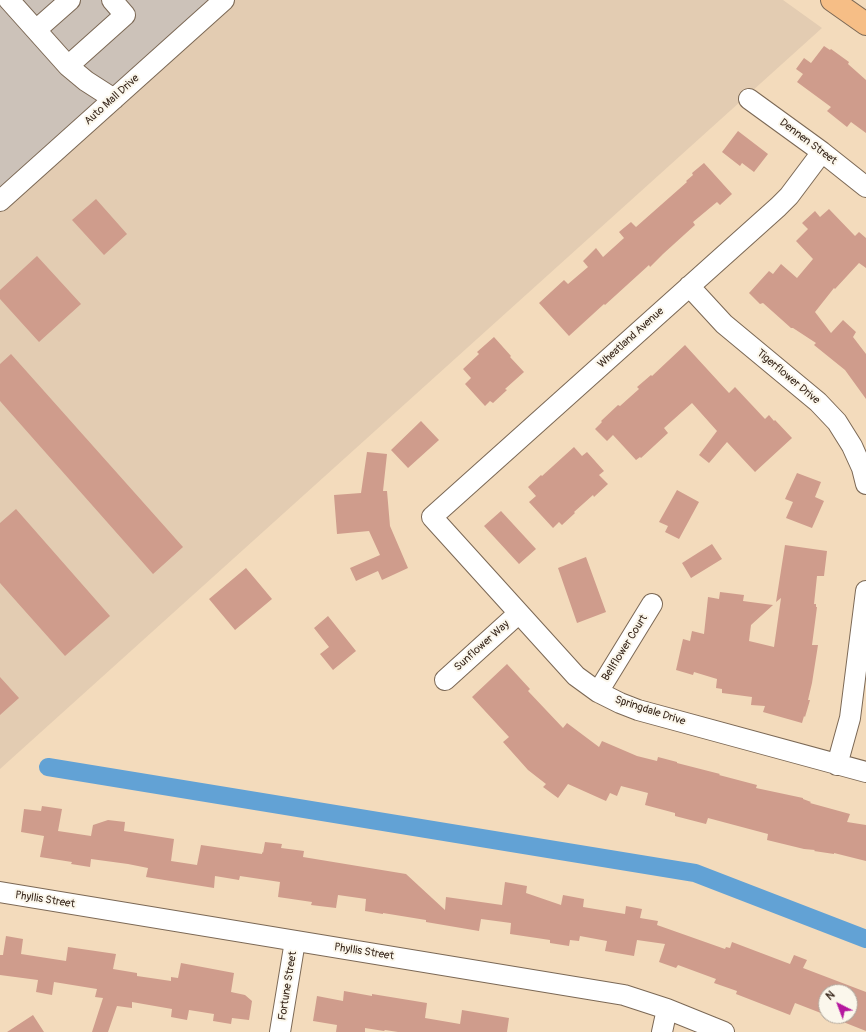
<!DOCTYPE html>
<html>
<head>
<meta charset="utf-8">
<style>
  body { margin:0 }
  #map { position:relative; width:866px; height:1032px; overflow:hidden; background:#f3dbbc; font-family:Pangolin,sans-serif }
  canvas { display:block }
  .north { position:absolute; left:818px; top:984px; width:40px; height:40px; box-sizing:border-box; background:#fbf7ec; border:1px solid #aea59a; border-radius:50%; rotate:318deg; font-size:11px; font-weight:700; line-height:16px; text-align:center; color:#3b2a1e }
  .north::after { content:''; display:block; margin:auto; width:14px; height:18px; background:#b5179e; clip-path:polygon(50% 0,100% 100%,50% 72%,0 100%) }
</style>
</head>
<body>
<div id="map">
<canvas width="866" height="1032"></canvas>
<div class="north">N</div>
</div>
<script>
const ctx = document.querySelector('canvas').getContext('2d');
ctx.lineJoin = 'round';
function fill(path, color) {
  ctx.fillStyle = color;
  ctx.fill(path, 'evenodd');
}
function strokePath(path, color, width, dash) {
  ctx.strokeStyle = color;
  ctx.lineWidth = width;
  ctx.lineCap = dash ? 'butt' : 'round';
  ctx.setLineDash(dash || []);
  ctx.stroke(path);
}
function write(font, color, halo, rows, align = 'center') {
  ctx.font = font + ' Pangolin,sans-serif';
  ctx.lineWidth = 4;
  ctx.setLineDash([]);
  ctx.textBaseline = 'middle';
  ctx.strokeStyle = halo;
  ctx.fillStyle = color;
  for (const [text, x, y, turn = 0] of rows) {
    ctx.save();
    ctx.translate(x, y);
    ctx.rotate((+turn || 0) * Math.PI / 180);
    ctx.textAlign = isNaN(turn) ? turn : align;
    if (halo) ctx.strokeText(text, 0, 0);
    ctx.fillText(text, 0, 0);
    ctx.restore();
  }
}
const built = new Path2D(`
  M225 0H783L822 28 0 769V203Z`);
const industrial = new Path2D(`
  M0 0H225L0 203Z`);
const canal = new Path2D(`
  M48 767 695 873 866 939`);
const building = new Path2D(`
  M824 46 830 50 831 49 849 62 848 64 866 80V133L851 122 847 127 827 111 831 107 797 82 803 74 796 69 804 58 811 63Z
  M738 131 768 154 754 172 742 163 740 166 722 152Z
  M704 163 732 194 720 205 717 202 693 222 695 225 663 254 650 267 649 265 605 305 604 304 569 336 539 303 564 280 568 284 588 267 583 261 596 248 603 257 624 238 619 232 631 222 636 227 687 182 686 181 693 175 692 173Z
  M96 199 127 234 104 255 72 220Z
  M829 209 855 236 859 232 866 238V268L859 263 835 289 834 288 815 312 831 333 843 320 856 332 853 337 866 354V399L845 370 814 345 816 343 793 328H791L763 303 760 304 749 293 769 271 773 274 781 264 797 278 813 259 796 241 808 229 802 223 815 211 820 217Z
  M37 256 81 304 39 342 0 299V290Z
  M494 337 511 356 510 357 524 372 505 389 507 390 493 403 490 401 485 406 465 384 471 378 463 369 479 354 477 352Z
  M685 345 729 393 735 387 765 419 769 415 774 421 775 420 792 438 755 472 727 442 709 463 699 455 717 431 692 403 664 428 668 433 641 458 640 457 636 460 613 435 607 441 595 429 602 422 601 421 618 405 620 406 639 389 637 387 651 375 652 376Z
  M11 354 183 547 153 574 0 401V364Z
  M421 421 439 440 408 468 391 450Z
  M574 447 582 456 587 452 604 471 599 475 608 484 594 497 593 495 574 512 575 513 562 525 559 522 553 528 529 502 536 496 528 487 541 475 542 476Z
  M367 452 387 454 383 491H387L390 526 408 568 382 580 378 571 356 581 350 568 380 555 369 531 337 534 334 495 361 493Z
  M797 473 821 482 815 497 824 501 812 528 786 518 793 502 785 499Z
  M677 490 699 502 679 539 665 532 668 526 659 522Z
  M16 509 110 616 65 656 0 583V523Z
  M501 511 536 549 519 564 484 526Z
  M712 544 722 559 691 578 682 563Z
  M785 545 827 551 824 576H817L814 604H816V607H817L812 645H818L812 683 808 700H810L805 717 804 716 802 723 763 712 765 706 751 705 752 697 722 693V689L716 688 717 679 694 672 693 675 676 670 683 639 690 641 692 631 704 634 708 597 719 599 720 592 744 595 743 601 773 605 751 625 749 641 774 647 781 598 776 602Z
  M586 557 606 612 577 623 558 568Z
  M246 568 272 599 235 630 209 599Z
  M328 616 356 651 333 670 320 654 329 647 314 628Z
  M507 664 530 689 528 691 563 728 567 723 599 747 602 741 637 756 657 761 658 757 677 762V763L720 774 719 775 757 785 756 788 803 798V799L811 802 810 803 850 814 847 822 866 825V861L834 853V854L814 851 815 850 804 849 767 840 768 834 708 818 706 824 675 816V813L645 805 648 793 621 786 617 796 610 793 606 801 568 784 558 798 543 787 546 784 528 770 503 742 509 737 472 697Z
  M0 677 19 698 0 715Z
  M42 806 62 809 58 831 91 836 93 825 108 820 125 822 124 831 174 839 171 861 197 865 201 845 262 854V852L263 853 265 842 282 844 281 848 304 851 303 857 406 874 445 910 446 897 502 905 505 882 527 886 526 893 561 905 563 895 584 899 583 907 625 914 626 906 642 909 640 918 658 921 657 925 725 949 726 947 730 948 732 942 790 964 794 955 807 960 803 968 866 992V1031L828 1016H850V992H826V1015L795 1003 790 1015 736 994 737 991 714 983 716 979 678 965 676 968 659 962 665 944 637 940 634 956 605 951 607 941 580 936 579 941 570 940 569 946 550 943V940L510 934 511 923 481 919 479 931 426 922V920L383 913V914L365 911 366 899 338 895 336 908 311 905 312 902 278 897 280 882 240 876 239 880 215 876 214 888 146 877 148 868 128 864 91 859 90 867 71 864 72 862 40 857 44 836 21 832 24 809 41 811Z
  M6 936 23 939 21 954 66 961 68 947 116 954 113 969 137 973V976L171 981V977L178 978 181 963 234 973 231 992 245 995 252 1001 249 1020 232 1018 231 1024 213 1021 214 1014 189 1010 187 1020 171 1017 172 1009 132 1002V1008L117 1006 108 1032H92L103 998 95 997 97 989 54 982 52 995 36 992 38 980 0 975V955H3Z
  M344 991 372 996V994L427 1003 425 1018 460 1024 462 1010 509 1018 507 1032H398L385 1030 384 1031 365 1028V1032H336L337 1025 313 1021 317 996 343 1001Z
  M33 1015 44 1032H7Z`);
const minor = new Path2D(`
  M9 0 68 66 86 81 114 99
  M36 30 70 0
  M68 66 125 15 112 0
  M749 99 822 152 866 187
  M822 152 789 196 778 207 432 517 576 676 598 692 620 703 638 710 866 772
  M0 201 224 0
  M689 286 724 324 818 402 837 422 852 446 862 468 866 484
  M445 680 519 613
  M598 692 652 604
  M837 765 850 718 866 591
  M0 892 624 995 667 1009 724 1032
  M280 1032 295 941
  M662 1032 667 1009`);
const highway = new Path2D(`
  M832 0 866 24`);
const streetNames = [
  ["Auto Mall Drive",112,100,-42],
  ["Dennen Street",808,142,37],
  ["Wheatland Avenue",631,338,-42],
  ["Tigerflower Drive",788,377,40],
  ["Sunflower Way",482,646,-42],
  ["Bellflower Court",625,648,-58],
  ["Springdale Drive",650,711,18],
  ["Phyllis Street",45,900,9],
  ["Phyllis Street",364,952,9],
  ["Fortune Street",288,986,-81]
];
fill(built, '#e3ccb2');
fill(industrial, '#ccc2b9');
strokePath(canal, '#62a2d5', 18);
fill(building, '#cf9c8c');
strokePath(minor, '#7b6855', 22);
strokePath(highway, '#7b6855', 24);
strokePath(minor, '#fff', 20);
strokePath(highway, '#f6be86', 22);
write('11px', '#3b2a1e', '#fbf7ec', streetNames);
</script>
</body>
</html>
